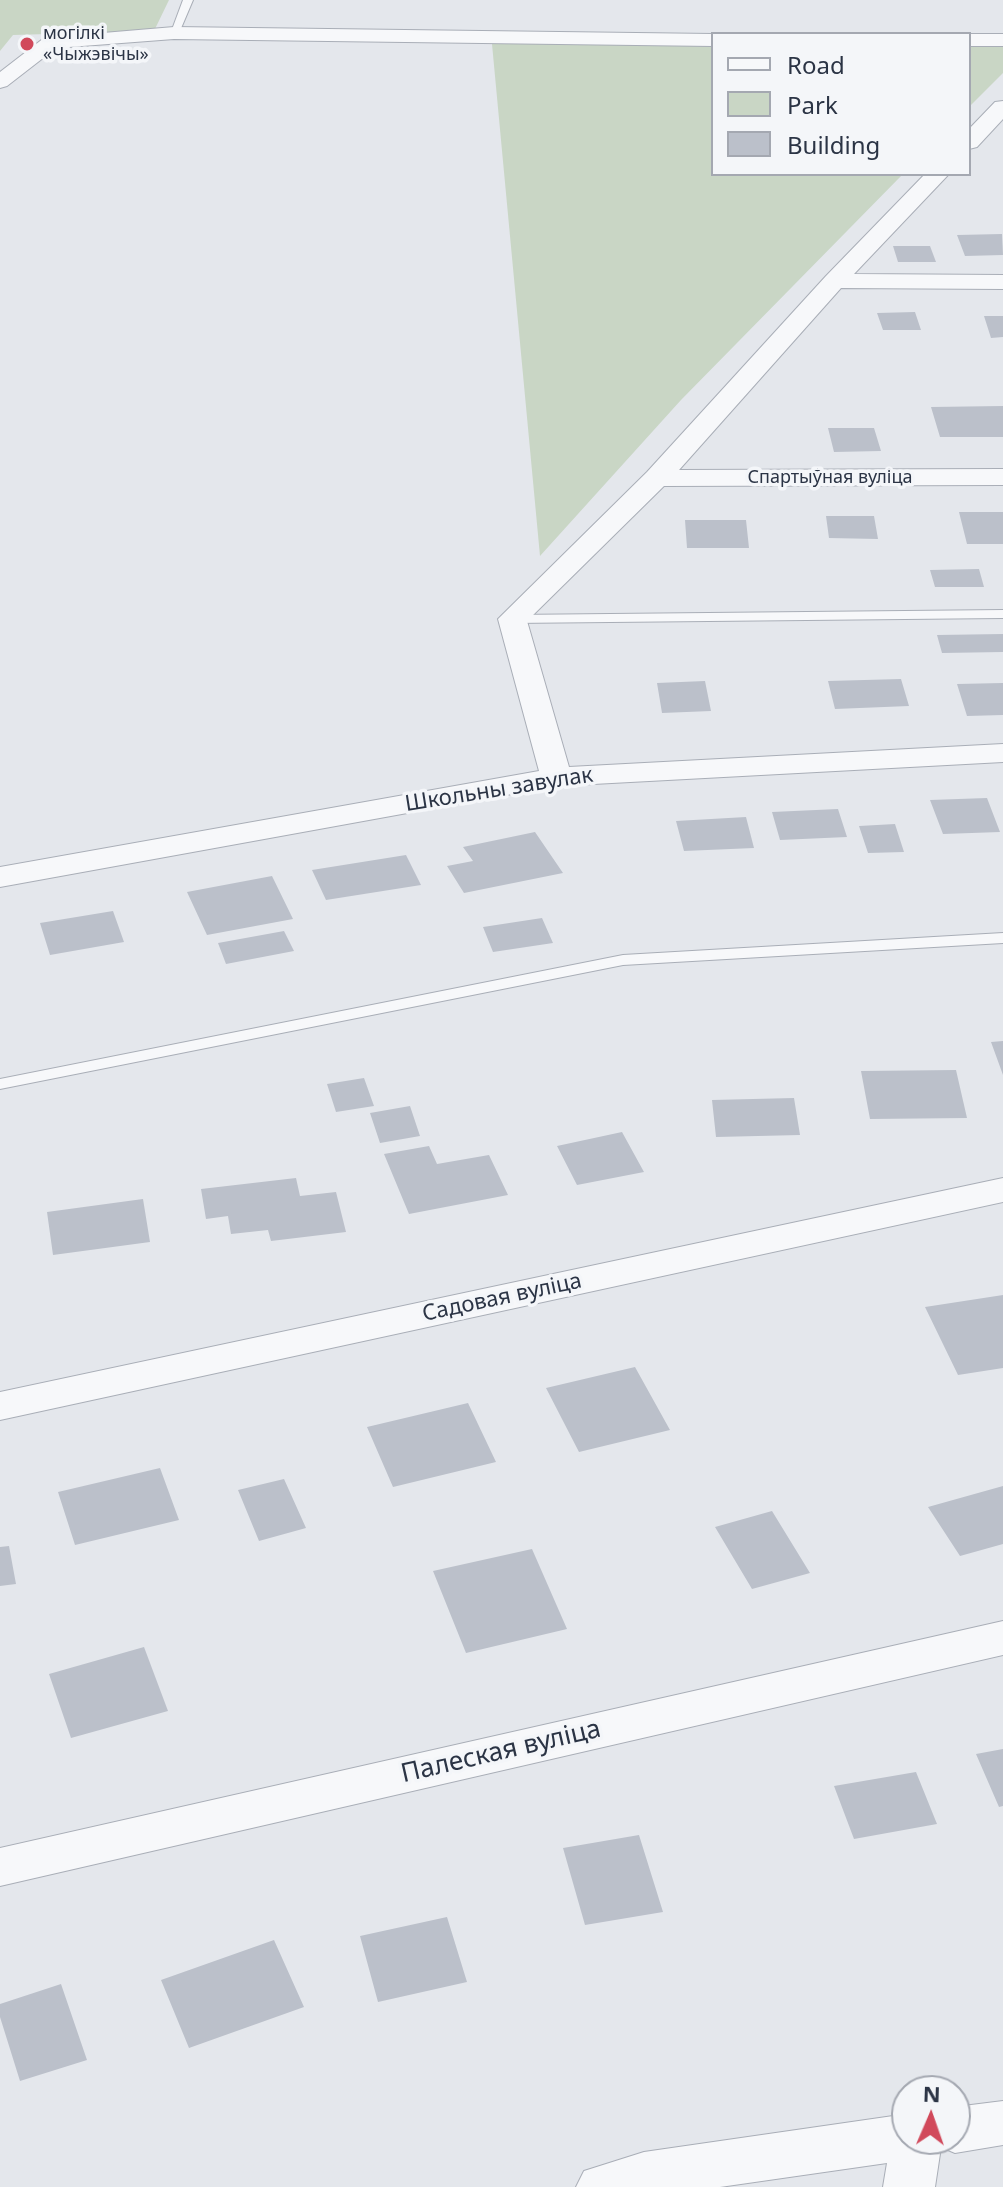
<!DOCTYPE html>
<html>
<head>
<meta charset="utf-8">
<style>
  body { margin:0 }
  #map { position:relative; width:1003px; height:2187px; overflow:hidden; background:#e4e7ec; font-family:"Noto Sans",sans-serif }
  canvas { display:block }
  .legend { position:absolute; left:711px; top:32px; width:260px; height:144px; box-sizing:border-box; background:#f4f6f9; border:2px solid #a4a8b1; margin:0; padding:10px 14px; list-style:none; font-size:24px; color:#2b3445 }
  .legend li { display:flex; align-items:center; gap:16px; height:40px }
  .legend b { width:40px; border:2px solid #a4a8b1 }
  .north { position:absolute; left:891px; top:2075px; width:80px; height:80px; box-sizing:border-box; background:#f4f6f9; border:2px solid #a4a8b1; border-radius:50%; rotate:2deg; font-size:22px; font-weight:700; line-height:32px; text-align:center; color:#2b3445 }
  .north::after { content:''; display:block; margin:auto; width:28px; height:36px; background:#d1495b; clip-path:polygon(50% 0,100% 100%,50% 72%,0 100%) }
</style>
</head>
<body>
<div id="map">
<canvas width="1003" height="2187"></canvas>
<ul class="legend">
<li><b style="height:10px;background:#f7f8fa"></b>Road</li>
<li><b style="height:22px;background:#c9d6c5"></b>Park</li>
<li><b style="height:22px;background:#bbc0ca"></b>Building</li>
</ul>
<div class="north">N</div>
</div>
<script>
const ctx = document.querySelector('canvas').getContext('2d');
ctx.lineJoin = 'round';
function fill(path, color) {
  ctx.fillStyle = color;
  ctx.fill(path, 'evenodd');
}
function strokePath(path, color, width, dash) {
  ctx.strokeStyle = color;
  ctx.lineWidth = width;
  ctx.lineCap = dash ? 'butt' : 'round';
  ctx.setLineDash(dash || []);
  ctx.stroke(path);
}
function write(font, color, halo, rows, align = 'center') {
  ctx.font = font + ' "Noto Sans",sans-serif';
  ctx.lineWidth = 7;
  ctx.setLineDash([]);
  ctx.textBaseline = 'middle';
  ctx.strokeStyle = halo;
  ctx.fillStyle = color;
  for (const [text, x, y, turn = 0] of rows) {
    ctx.save();
    ctx.translate(x, y);
    ctx.rotate((+turn || 0) * Math.PI / 180);
    ctx.textAlign = isNaN(turn) ? turn : align;
    if (halo) ctx.strokeText(text, 0, 0);
    ctx.fillText(text, 0, 0);
    ctx.restore();
  }
}
const green = new Path2D(`
  M0 0H169L154 31 13 35 0 51Z
  M492 44H713V174H903L681 400 540 556Z
  M969 46H1003V73L969 107Z`);
const building = new Path2D(`
  M1002 234 1003 255 965 256 957 235Z
  M893 246H930L936 262H898Z
  M915 312 921 330H883L877 313Z
  M984 316H1003V337L991 338Z
  M1003 406V437H940L931 407Z
  M828 428H874L881 451 834 452Z
  M959 512H1003V544H967Z
  M826 516H874L878 539 829 538Z
  M685 520H746L749 548H687Z
  M979 569 984 587H935L930 570Z
  M1003 634V652L942 653 937 635Z
  M901 679 909 706 835 709 828 681Z
  M705 681 711 711 662 713 657 683Z
  M1003 683V715L967 716 957 684Z
  M987 798 1000 832 943 834 930 800Z
  M838 809 847 837 780 840 772 812Z
  M746 817 754 848 684 851 676 821Z
  M895 824 904 852 868 853 859 826Z
  M535 832 563 873 464 893 447 866 473 861 463 847Z
  M406 855 421 885 326 900 312 870Z
  M272 876 293 919 207 935 187 892Z
  M113 911 124 942 50 955 40 923Z
  M542 918 553 943 493 952 483 927Z
  M284 931 294 951 226 964 218 943Z
  M1003 1041V1075L991 1042Z
  M956 1070 967 1118 870 1119 861 1071Z
  M364 1078 374 1106 336 1112 327 1084Z
  M794 1098 800 1135 716 1137 712 1100Z
  M410 1106 420 1136 380 1143 370 1113Z
  M622 1132 644 1172 577 1185 557 1146Z
  M429 1146 437 1164 489 1155 508 1195 409 1214 384 1154Z
  M296 1178 300 1196 336 1192 346 1232 271 1241 268 1230 231 1234 228 1216 206 1219 201 1189Z
  M143 1199 150 1242 53 1255 47 1212Z
  M1003 1295V1368L958 1375 925 1307Z
  M635 1367 670 1430 579 1452 546 1388Z
  M468 1403 496 1462 393 1487 367 1427Z
  M160 1468 179 1520 75 1545 58 1492Z
  M284 1479 306 1528 259 1541 238 1490Z
  M1003 1486V1544L960 1556 928 1507Z
  M772 1511 810 1573 752 1589 715 1527Z
  M9 1546 16 1584 0 1586V1547Z
  M532 1549 567 1629 466 1653 433 1571Z
  M144 1647 168 1711 71 1738 49 1674Z
  M1003 1749V1806L999 1807 976 1754Z
  M916 1772 937 1824 854 1839 834 1786Z
  M639 1835 663 1912 585 1925 563 1848Z
  M447 1917 467 1982 378 2002 360 1936Z
  M274 1940 304 2007 189 2048 161 1980Z
  M61 1984 87 2060 20 2081 0 2017V2004Z`);
const service = new Path2D(`
  M183 0H193L179 33 170 35Z
  M1003 610V618L512 623 505 619 512 615Z
  M1003 933V943L623 965 0 1089V1079L623 955Z`);
const minor = new Path2D(`
  M174 27 713 34H714L713 46 174 39 56 48 7 86 0 88V72L44 38Z
  M968 34H1003V46H969Z
  M1003 101V119L977 147 969 149V129L995 102Z
  M925 174H949L854 274 1003 275V289L841 288 679 470 1003 469V485L664 486 527 621 569 767 1003 744V762L556 786 0 887V867L539 771 498 619 647 472 826 276Z
  M1003 1178V1202L0 1420V1392Z
  M1003 1621V1655L0 1886V1848Z
  M1003 2101V2145L955 2153 941 2147 935 2187H883L887 2163 720 2187H576L584 2171 644 2152 907 2114V2139H955V2107Z`);
const markers = [
  [27,44,8,"#d1495b"]
];
const farPoinames = [
  ["могілкі",43,34],
  ["«Чыжэвічы»",43,55]
];
const farStreetnames = [
  ["Спартыўная вуліца",830,478]
];
const streetNames = [
  ["Школьны завулак",499,790,-9],
  ["Садовая вуліца",502,1298,-12]
];
const nearStreetnames = [
  ["Палеская вуліца",501,1752,-13]
];
fill(green, '#c9d6c5');
fill(building, '#bbc0ca');
strokePath(service, '#a9aeb7', 2);
strokePath(minor, '#a9aeb7', 2);
fill(service, '#f7f8fa');
fill(minor, '#f7f8fa');
for (const [x, y, r, color] of markers) {
  const dot = new Path2D();
  dot.arc(x, y, r, 0, 2 * Math.PI);
  ctx.fillStyle = color;
  ctx.fill(dot);
  strokePath(dot, '#f4f6f9', 3);
}
write('18px', '#2b3445', '#f4f6f9', farPoinames, 'left');
write('18px', '#2b3445', '#f4f6f9', farStreetnames);
write('22px', '#2b3445', '#f4f6f9', streetNames);
write('26px', '#2b3445', '#f4f6f9', nearStreetnames);
</script>
</body>
</html>
